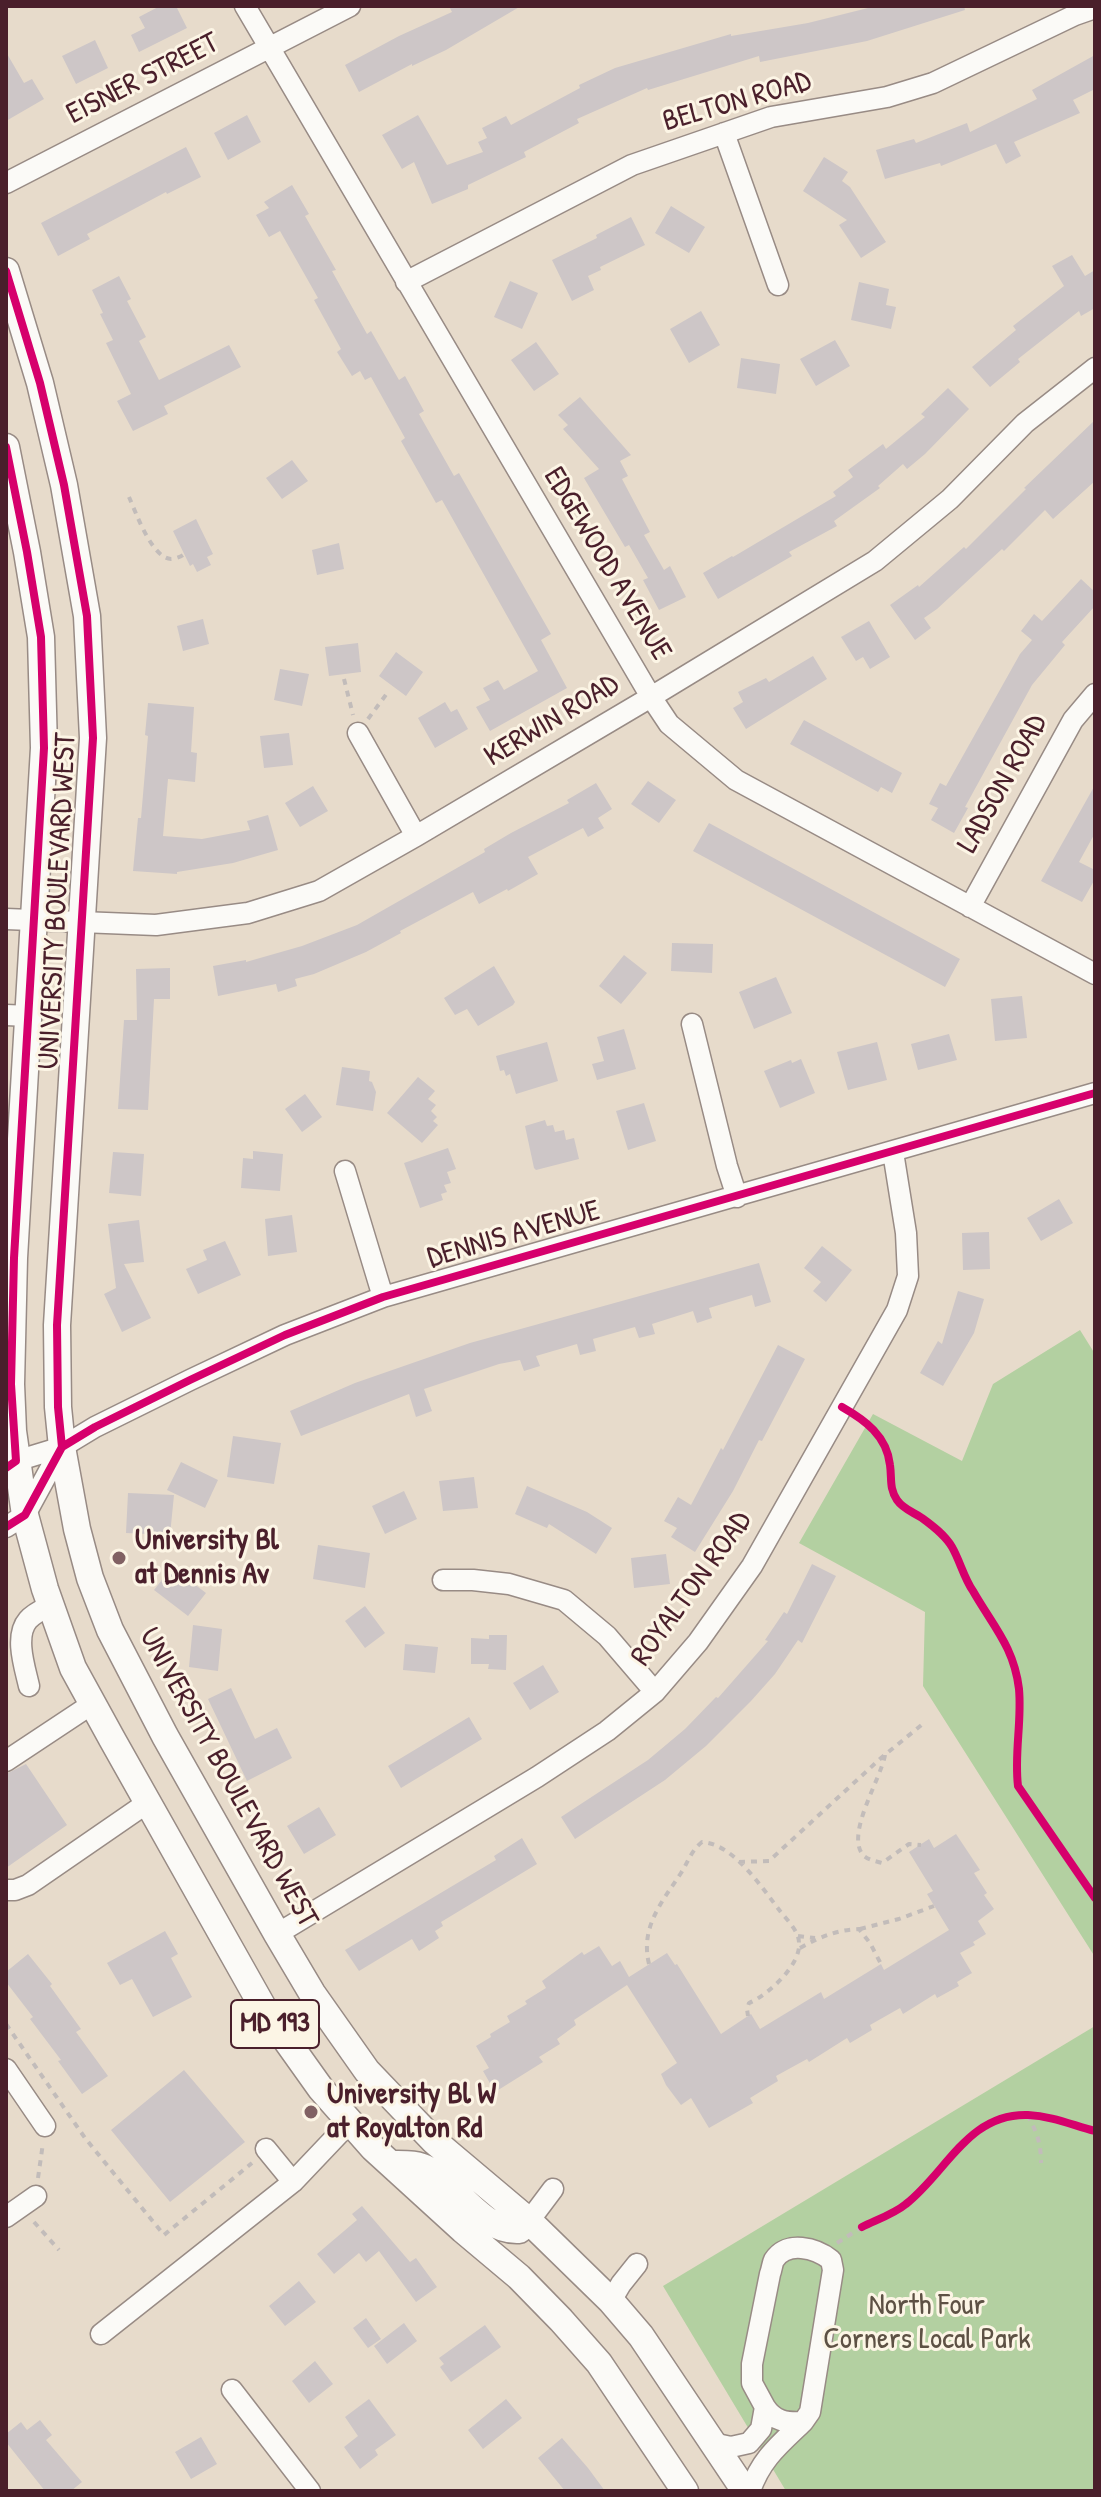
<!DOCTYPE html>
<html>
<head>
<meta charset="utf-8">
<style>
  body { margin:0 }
  #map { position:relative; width:1101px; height:2497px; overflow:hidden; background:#e7dbcb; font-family:"Patrick Hand",sans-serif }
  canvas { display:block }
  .frame { position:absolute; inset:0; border:8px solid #4a1f2b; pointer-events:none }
</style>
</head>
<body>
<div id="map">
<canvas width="1101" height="2497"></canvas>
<div class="frame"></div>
</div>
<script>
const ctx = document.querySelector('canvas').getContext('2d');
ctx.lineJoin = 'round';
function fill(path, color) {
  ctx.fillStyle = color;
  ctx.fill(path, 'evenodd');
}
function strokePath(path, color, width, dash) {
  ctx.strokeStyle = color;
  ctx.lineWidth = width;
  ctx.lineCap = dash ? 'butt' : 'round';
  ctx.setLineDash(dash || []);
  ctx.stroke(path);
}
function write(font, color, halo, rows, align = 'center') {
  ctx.font = font + ' "Patrick Hand",sans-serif';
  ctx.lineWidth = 6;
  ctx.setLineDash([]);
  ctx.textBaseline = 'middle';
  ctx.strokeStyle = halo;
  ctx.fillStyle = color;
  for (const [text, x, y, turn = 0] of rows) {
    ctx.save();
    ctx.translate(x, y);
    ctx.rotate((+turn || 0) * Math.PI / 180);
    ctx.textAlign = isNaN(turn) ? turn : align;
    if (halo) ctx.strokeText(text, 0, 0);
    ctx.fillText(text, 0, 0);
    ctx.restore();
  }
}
const green = new Path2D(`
  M1080 1330 1095 1354V1957L923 1686 925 1612 799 1543 873 1414 962 1461 993 1384Z
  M1095 2026V2491H786L663 2286Z`);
const building = new Path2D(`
  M160 6H176L187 28 139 52 131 35 145 28 139 17Z
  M449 6H521L446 50 412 66V64L359 92 345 65 399 36 452 12Z
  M876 6H964L965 10 867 41 760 62 759 56 648 90 647 88 577 119 579 123 524 152 526 157 468 185V189L432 204 414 162 402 169 382 135 418 115 447 165 483 152 478 142 487 138 482 128 506 116 511 125 580 88 579 85 615 68 731 34V36L808 23Z
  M95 40 108 68 76 84 62 56Z
  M6 52 24 83 32 79 44 99 6 121Z
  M1095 55V89L1073 100 1080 113 1014 142 1021 156 1006 164 996 144 941 166 940 163 885 179 876 150 914 139 916 143 967 123 970 132 1037 99 1032 90Z
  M247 115 261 142 228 160 214 133Z
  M186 147 201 177 167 194 166 192 87 234 90 239 58 256 41 223Z
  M824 157 848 172 842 181 850 187 886 242 861 258 839 225 847 220 803 191Z
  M292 185 309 214 305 216 336 270 332 271 367 334 371 331 399 380 405 376 424 411 419 414 454 476 459 473 551 634 541 640 567 688 490 731 476 707 490 700 483 688 498 680 504 690 538 671 442 500 436 503 401 441 405 438 371 377 365 380 360 371 352 376 337 352 341 349 314 300 318 298 280 231 269 237 256 215 269 208 264 202Z
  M671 206 705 227 689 253 655 233Z
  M631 217 645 245 600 267 601 270 588 276 594 290 572 301 552 260 597 238 596 235Z
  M1072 255 1085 276 1095 270V308L1081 316 1079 311 1018 359 1020 362 990 387 972 367 1016 330 1013 326 1064 286 1052 266Z
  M119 276 131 299 127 301 146 337 139 341 159 380 229 345 241 367 164 406 168 414 133 431 117 401 131 394 106 343 113 340 100 314 103 313 92 290Z
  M510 281 538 293 522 329 494 317Z
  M859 282 889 289 886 305 896 307 891 329 851 320Z
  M701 311 720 345 689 363 670 329Z
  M835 340 850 366 816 386 800 359Z
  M536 342 559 374 534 391 511 360Z
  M741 358 780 364 776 394 737 388Z
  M948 388 969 409 925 454 907 469 903 464 878 486 880 488 834 521 837 526 789 552 792 556 718 599 703 573 732 556 733 557 836 496 833 492 853 477 848 470 883 444 886 449 925 417 921 414Z
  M580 397 631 455 620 461 628 476 622 479 650 532 644 535 664 570 670 566 686 597 659 610 643 580 648 578 629 545 625 547 584 478 599 469 563 429 568 425 558 415Z
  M1095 420V481L1053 519 1045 510 1004 551 1002 549 937 609 924 618 931 628 915 640 890 605 918 585 919 587 964 547 966 549 1026 489 1024 488Z
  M292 460 308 481 282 499 266 478Z
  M196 519 213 554 207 557 211 565 197 572 193 564 190 566 173 531Z
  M339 543 344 569 317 575 312 550Z
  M1081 579 1095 592V606L1062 642 1065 645 1032 685 965 807 968 808 954 833 931 820 938 808 929 804 940 783 946 786 1020 654 1032 640 1021 631 1034 614 1042 621Z
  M203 619 209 644 183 651 177 626Z
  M869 621 890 657 870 669 863 657 856 661 841 637Z
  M358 643 361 672 329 676 325 647Z
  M396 652 423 672 406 696 379 676Z
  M813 656 827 679 746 729 733 708 743 702 738 692 766 678 769 682Z
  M280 669 309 674 302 706 274 700Z
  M445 702 451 712 457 709 468 729 435 748 418 718Z
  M148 703 194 707 191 752 197 753 195 782 168 779 163 836 202 839 250 830 247 821 268 815 278 850 233 863 177 872V874L133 871 138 818H141L148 736 145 735Z
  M804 720 902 773 892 793 881 787 878 792 790 744Z
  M289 733 293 765 264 768 260 736Z
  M648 781 676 800 659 823 631 804Z
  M596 783 612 809 598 818 604 828 588 837 583 828 528 857 538 874 508 891 507 889 479 904 473 892 400 931 401 933 366 952 314 974 295 979 297 986 278 992 276 984 218 996 213 966 246 960V962L302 946 357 925 485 852 484 849 511 833 569 803 567 800Z
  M1095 785V833L1079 862 1095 870V879L1082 902 1041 881Z
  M313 786 328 811 300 827 285 803Z
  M709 823 960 959 945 987 693 851Z
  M672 943 713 944 712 973 671 971Z
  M624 955 647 973 621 1004 599 986Z
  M494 966 515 1002 513 1005 478 1026 467 1009 455 1015 444 998Z
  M170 968V999H154L148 1110 118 1109 124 1020H137L136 969Z
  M776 977 792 1013 754 1029 739 992Z
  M1022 996 1027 1038 995 1041 991 999Z
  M624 1029 636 1069 597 1080 592 1064 604 1061 597 1037Z
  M949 1034 957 1060 918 1070 911 1044Z
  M547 1042 558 1081 516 1094 510 1074 506 1076 504 1070 500 1071 496 1056Z
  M877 1042 887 1080 848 1090 837 1052Z
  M801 1059 815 1093 780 1108 764 1071 791 1060 792 1063Z
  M342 1067 370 1071 369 1081 372 1082 376 1092 373 1111 336 1105Z
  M418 1077 435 1091 428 1099 436 1105 431 1111 437 1117 433 1121 438 1125 422 1143 387 1113Z
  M305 1094 322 1117 302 1132 285 1109Z
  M644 1103 656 1141 628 1150 616 1111Z
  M545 1120 547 1126 553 1125 555 1132 564 1130 566 1140 574 1138 579 1159 536 1170 534 1168 525 1126Z
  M448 1148 456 1169 447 1172 451 1183 444 1185 447 1192 441 1194 443 1200 420 1208 404 1163Z
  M253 1151 283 1154 280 1191 241 1188 243 1158 253 1159Z
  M113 1152 144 1154 141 1196 109 1193Z
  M1059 1199 1073 1223 1041 1241 1027 1218Z
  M292 1215 297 1252 268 1256 265 1219Z
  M139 1220 144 1262 124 1264 151 1318 122 1332 104 1294 116 1288 108 1224Z
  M989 1232 990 1269 963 1270 962 1233Z
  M225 1241 241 1275 198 1294 186 1269 207 1260 203 1250Z
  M822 1246 852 1270 826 1302 813 1291 821 1282 804 1268Z
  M759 1263 771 1302 755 1307 752 1295 709 1308 712 1318 697 1323 693 1311 652 1324 655 1334 639 1338 635 1327 593 1339 596 1351 580 1355 577 1344 536 1356 540 1366 524 1371 520 1360 499 1364 424 1389 432 1411 416 1417 409 1394 301 1436 290 1411 355 1383 470 1343Z
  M958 1291 984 1299 974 1333 943 1386 920 1373 938 1341 942 1344Z
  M778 1345 805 1359 762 1441 759 1440 733 1491 695 1552 671 1537 677 1528 664 1521 678 1497 691 1505 721 1448 723 1450Z
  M233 1436 281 1443 274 1484 227 1477Z
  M181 1462 218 1480 205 1508 167 1490Z
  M474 1477 478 1508 443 1511 439 1481Z
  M527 1486 587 1512 612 1528 596 1554 549 1524 547 1528 515 1514Z
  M404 1491 417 1519 385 1534 372 1506Z
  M128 1493 174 1495 170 1535 126 1533Z
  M318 1545 370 1553 365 1588 313 1579Z
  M666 1554 670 1584 634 1588 631 1558Z
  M812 1564 836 1576 802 1643 798 1640 775 1674 751 1701 706 1746 665 1780 575 1839 561 1817 648 1760 685 1729 716 1697 718 1698 768 1641 765 1640 784 1612 787 1614Z
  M172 1567 206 1593 188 1616 154 1590Z
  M365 1606 385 1633 365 1648 345 1621Z
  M193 1625 222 1629 218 1671 189 1667Z
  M489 1635H507L506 1670 488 1669 489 1664H471V1638L489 1639Z
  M405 1644 438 1647 435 1673 403 1670Z
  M543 1665 559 1692 530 1710 513 1683Z
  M231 1688 255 1739 277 1728 292 1758 247 1781 208 1699Z
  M469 1717 482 1739 401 1788 388 1766Z
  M26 1764 67 1825 6 1868V1774Z
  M319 1807 336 1835 304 1854 287 1826Z
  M956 1834 980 1870 974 1873 987 1893 984 1895 994 1909 978 1921 986 1934 973 1942 975 1945 960 1953 972 1973 957 1982 959 1986 937 1998 935 1994 903 2014 900 2008 870 2025 872 2030 850 2043 847 2038 809 2062 807 2059 776 2076 778 2081 750 2098 753 2103 709 2128 691 2098 681 2105 666 2085 661 2074 677 2063 627 1985 574 2020 576 2025 557 2039 560 2044 539 2057 543 2062 495 2092 483 2071 489 2068 476 2046 491 2037 490 2034 510 2022 507 2016 527 2004 525 2001 546 1988 542 1981 582 1952 584 1955 599 1946 612 1966 620 1961 629 1977 667 1953 675 1965 677 1964 721 2034 751 2014 760 2029 821 1992 824 1999 881 1964 884 1970 949 1930 927 1894 933 1891 909 1852 929 1839 934 1848Z
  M522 1838 537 1864 441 1922 443 1926 435 1931 439 1938 419 1951 412 1939 359 1971 345 1950 496 1860 494 1856Z
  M165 1931 178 1954 171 1958 192 1997 153 2017 132 1979 120 1985 107 1963Z
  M28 1954 52 1984 50 1986 81 2029 76 2032 108 2076 82 2094 58 2061 61 2060 30 2019 33 2017 6 1982V1972Z
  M184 2070 245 2142 170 2202 111 2130Z
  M362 2206 410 2262 416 2258 437 2287 416 2302 379 2251 366 2262 359 2253 334 2274 317 2254 357 2220 352 2214Z
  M299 2281 316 2302 285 2326 269 2306Z
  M366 2318 381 2339 368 2348 353 2328Z
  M404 2323 417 2341 387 2364 374 2346Z
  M485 2325 501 2347 451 2382 440 2367 444 2364 439 2358Z
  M315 2361 333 2384 309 2403 292 2381Z
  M369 2399 396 2435 375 2450 378 2455 360 2469 344 2447 358 2436 345 2417Z
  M506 2399 522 2418 483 2449 468 2430Z
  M40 2420 52 2435 46 2440 82 2482 71 2491H45L6 2442V2434L21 2422 27 2430Z
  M201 2437 217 2464 191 2479 175 2452Z
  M562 2438 588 2468 605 2491H565L538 2458Z`);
const path = new Path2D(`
  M129 497C136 513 152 558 171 559 174 559 180 557 183 555
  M344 679 353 715
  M368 719 388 692
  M885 1755C881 1779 844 1836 864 1856 869 1860 875 1861 882 1863L909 1844 921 1845
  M739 1862 769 1861 881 1758 924 1723
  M860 1929 899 1919 934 1906
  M798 1936 815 1938
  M800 1948C820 1937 836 1930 859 1929L870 1943 881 1964
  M649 1964C640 1927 662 1902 681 1873 688 1862 691 1851 702 1842 734 1844 762 1888 780 1911 787 1920 799 1931 799 1943 801 1965 768 1995 749 2003L747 2009 748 2016
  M6 2024 85 2138 164 2235 252 2163
  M1027 2115C1037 2131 1041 2144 1041 2163
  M38 2178 43 2143
  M34 2222 59 2250
  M837 2243 862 2227`);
const minor = new Path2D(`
  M245 6 651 697 669 724 736 780 1095 974
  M724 133 778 285
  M6 183 350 6
  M406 282 632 165 771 117 887 97 933 83 1075 15 1095 8
  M358 733 416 836
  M970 907 1073 720 1095 694
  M6 919 156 925 248 913 319 891 416 836 651 697 875 561 950 499 1025 423 1095 368
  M6 1015 29 1016
  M692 1024 727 1166 737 1197
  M345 1171 383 1297
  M6 1468 16 1461 62 1447 95 1427 190 1380 285 1335 383 1297 1095 1093
  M6 1527 25 1515 62 1447
  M443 1580H473L509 1584 564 1600 607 1636 655 1692
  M29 1686C25 1668 14 1636 28 1620 34 1613 43 1609 51 1605
  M6 1761 92 1704
  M6 1890H15L28 1885 147 1803
  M277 1934 537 1777 607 1731 655 1692 698 1642 752 1566 897 1310 908 1276 906 1233 893 1152
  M6 2069 45 2126
  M266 2149 293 2182
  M6 2217 36 2196
  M529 2221 553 2189
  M611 2301 621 2284 637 2264
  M101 2334 293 2182 350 2122
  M232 2390 310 2491
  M712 2443 731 2447 749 2443 761 2429 765 2407 752 2383V2364L770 2274C772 2269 772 2264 774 2260 787 2240 816 2248 831 2260L833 2270 810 2412 803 2422C786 2423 774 2421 765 2407
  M750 2491C761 2459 779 2445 803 2422`);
const major = new Path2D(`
  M6 271 40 383 64 485 87 616 93 738 57 1325 58 1407 62 1447 77 1529 90 1578 110 1630 165 1736 277 1934 312 1993 367 2071 434 2141 529 2221 611 2301 641 2336 745 2491
  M6 447 27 552 41 637 44 748 14 1258 11 1384 13 1431 25 1515 45 1589 73 1668 112 1739 264 2009 321 2089 373 2148 463 2230 519 2277 561 2320 599 2363 685 2491
  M391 2164C404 2164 418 2163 429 2170 458 2187 482 2232 519 2230L529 2221`);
const cycleway = new Path2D(`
  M6 271 40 383 64 485 87 616 93 738 57 1325 58 1407 62 1447
  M6 447 27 552 41 637 44 748 14 1258 11 1384 16 1461 6 1468
  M842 1407C865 1420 887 1436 890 1465 892 1479 889 1488 897 1500 903 1509 913 1512 922 1518 933 1526 945 1535 952 1547 960 1561 964 1578 973 1591 993 1626 1014 1647 1019 1689 1022 1722 1014 1753 1018 1786L1095 1898
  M6 1527 25 1515 62 1447 95 1427 190 1380 285 1335 383 1297 1095 1093
  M862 2227C876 2220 894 2214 906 2204 947 2172 968 2113 1028 2115 1052 2116 1072 2125 1095 2131`);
const markers = [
  [119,1558,8,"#816163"],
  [311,2112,8,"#816163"]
];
const shields = [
  [275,2024,88]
];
const shieldNames = [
  ["MD 193",275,2024]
];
const streetNames = [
  ["EISNER STREET",143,79,-27],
  ["BELTON ROAD",737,102,-16],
  ["EDGEWOOD AVENUE",607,564,59],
  ["KERWIN ROAD",552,721,-31],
  ["LADSON ROAD",1003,784,-61],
  ["UNIVERSITY BOULEVARD WEST",58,901,-87],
  ["DENNIS AVENUE",514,1235,-16],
  ["ROYALTON ROAD",692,1589,-54],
  ["UNIVERSITY BOULEVARD WEST",228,1778,61]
];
const poiNames = [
  ["University Bl",135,1541],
  ["at Dennis Av",135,1575],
  ["University Bl W",327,2095],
  ["at Royalton Rd",327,2129]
];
const parkNames = [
  ["North Four",927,2306],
  ["Corners Local Park",927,2340]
];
fill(green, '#b3d0a1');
fill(building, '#cdc6c7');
strokePath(minor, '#988b85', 23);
strokePath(major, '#988b85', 29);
strokePath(path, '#c2bcba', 4, [6, 6]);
strokePath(minor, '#fbfaf7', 20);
strokePath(major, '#fbfaf7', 26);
strokePath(cycleway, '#d6006c', 8);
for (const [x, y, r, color] of markers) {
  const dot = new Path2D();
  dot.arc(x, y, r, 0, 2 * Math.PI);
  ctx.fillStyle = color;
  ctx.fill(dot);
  strokePath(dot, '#fcf5e5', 3);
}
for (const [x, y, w] of shields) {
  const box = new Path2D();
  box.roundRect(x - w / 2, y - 24, w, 48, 6);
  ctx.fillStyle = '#fcf5e5';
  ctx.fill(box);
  strokePath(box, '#4a1f2b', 2);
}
write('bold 28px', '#4a1f2b', null, shieldNames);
write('30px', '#4a1f2b', '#fcf5e5', streetNames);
write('bold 30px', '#4a1f2b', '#fcf5e5', poiNames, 'left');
write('30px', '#5d5144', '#fcf5e5', parkNames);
</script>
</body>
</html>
